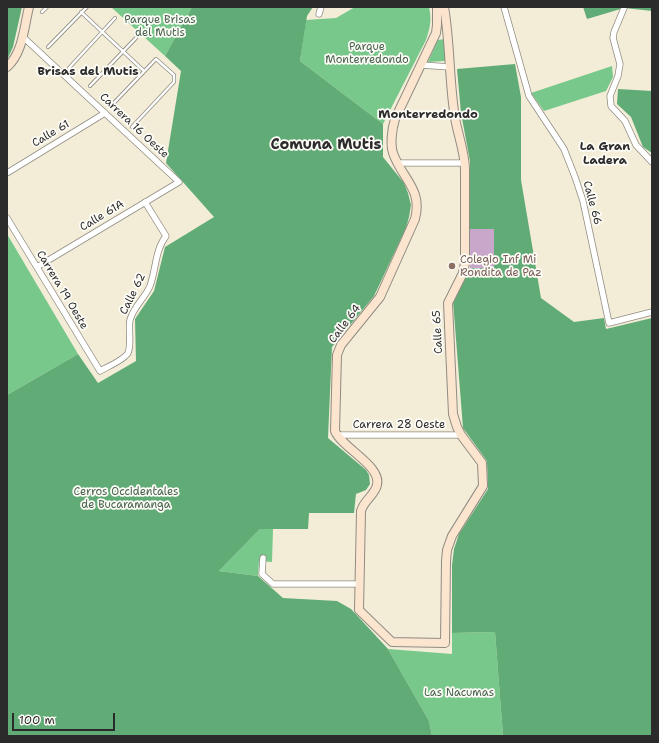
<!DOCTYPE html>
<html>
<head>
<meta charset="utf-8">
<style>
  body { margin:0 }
  #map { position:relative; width:659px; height:743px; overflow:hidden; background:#f3edd8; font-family:"Shantell Sans",sans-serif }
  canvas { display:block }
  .frame { position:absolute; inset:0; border:8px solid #2b2b2b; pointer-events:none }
  .scale { position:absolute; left:12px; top:713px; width:103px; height:18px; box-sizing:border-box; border:2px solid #2b2b2b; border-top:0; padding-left:5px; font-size:12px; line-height:14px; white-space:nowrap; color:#2b2b2b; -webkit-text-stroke:3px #fdfcf7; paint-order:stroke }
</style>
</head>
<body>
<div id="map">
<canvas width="659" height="743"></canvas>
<div class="frame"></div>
<div class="scale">100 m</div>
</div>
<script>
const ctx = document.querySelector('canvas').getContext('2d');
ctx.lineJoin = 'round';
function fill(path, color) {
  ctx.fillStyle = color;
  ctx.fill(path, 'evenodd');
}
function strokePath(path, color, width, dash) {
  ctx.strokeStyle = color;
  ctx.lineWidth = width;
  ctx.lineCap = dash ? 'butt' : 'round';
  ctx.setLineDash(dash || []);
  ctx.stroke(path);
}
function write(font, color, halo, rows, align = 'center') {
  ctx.font = font + ' "Shantell Sans",sans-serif';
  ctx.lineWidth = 3.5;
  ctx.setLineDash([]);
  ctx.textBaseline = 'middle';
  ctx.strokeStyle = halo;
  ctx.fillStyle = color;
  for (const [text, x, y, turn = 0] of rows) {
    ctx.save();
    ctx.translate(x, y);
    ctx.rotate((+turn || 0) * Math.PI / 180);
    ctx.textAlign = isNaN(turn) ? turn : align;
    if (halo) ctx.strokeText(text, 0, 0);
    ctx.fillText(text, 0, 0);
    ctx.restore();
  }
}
const green = new Path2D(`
  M111 7H192L165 56Z
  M355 7H429C432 20 430 28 426 40L383 124 300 61 306 20 336 18Z
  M445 39V61L428 62 438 40Z
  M612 66 613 77 606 91 544 111 531 93Z
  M7 234 78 354 7 395Z
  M260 529H273L272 562 259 561 258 576 219 571Z
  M495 632 503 736H432L429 721 388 649 452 654V633Z`);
const forest = new Path2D(`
  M7 7H22L13 47 7 60Z
  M192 7H313L307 16 300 61 383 124V157L404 183 408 193 411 205 409 217 406 228 374 296 332 347 328 438 366 470 369 475 370 484 366 490 356 494 354 513H309L308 529H260L219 571 258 576 283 598 337 601 351 609 388 649 429 721 432 736H7V395L78 354 98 383 136 361 135 319 154 291 165 247 214 217 166 163 181 71 165 56Z
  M583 7H652V11L624 8 587 19Z
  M515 64 521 97V180L541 298 574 322 604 318 606 329 652 318V736H503L495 632 452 633V565L454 549 459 534 488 489 487 461 463 428 453 301 469 268H494V229H469L470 161 461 113 457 69Z
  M618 89 652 91V153L643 147 631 117 617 104Z`);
const building = new Path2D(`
  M470 229H494V268H470Z`);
const lane = new Path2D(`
  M42 12 47 7
  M81 12 144 71
  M48 47 87 7
  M69 68 115 18
  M90 86 136 38
  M111 106 156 59 174 75V82L132 127`);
const street = new Path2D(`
  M504 7 529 96 564 149 575 177 583 201 609 323 652 312
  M624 8 614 32 613 38 620 64 618 76 610 96 611 106 625 121 636 145 652 162
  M319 14 321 7
  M22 36 179 182 37 267
  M421 65 450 67
  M398 163H465
  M7 173 105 113
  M7 218 100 371C107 367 124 360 128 353 132 343 128 330 130 320 133 307 145 298 150 286 156 270 155 250 166 236L145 202
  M337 435H461
  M263 558 262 574 273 584H360`);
const secondary = new Path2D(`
  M437 7V25L436 33 395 119C392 129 390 144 393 153 402 179 423 189 415 219L380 297 341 345 337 355 335 431C342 448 382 466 377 485 375 495 364 500 361 511L359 610 392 642 445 643 446 561 447 550 452 536 483 486 482 463 461 435 457 427 453 414 448 303 463 273 465 263V170C465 150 456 131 454 111 449 76 450 41 444 7
  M7 67C23 53 24 27 29 7`);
const markers = [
  [452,266,4,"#8d6e63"]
];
const parkNames = [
  ["Parque Brisas",160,20],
  ["del Mutis",160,33],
  ["Parque",367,47],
  ["Monterredondo",367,60],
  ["Cerros Occidentales",126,492],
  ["de Bucaramanga",126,505],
  ["Las Nacumas",459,693]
];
const streetNames = [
  ["Carrera 16 Oeste",134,126,43],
  ["Calle 61",51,134,-31],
  ["Calle 66",592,203,75],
  ["Calle 61A",102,216,-31],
  ["Carrera 19 Oeste",62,290,59],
  ["Calle 62",133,294,-64],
  ["Calle 64",345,324,-53],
  ["Calle 65",438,332,-93],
  ["Carrera 28 Oeste",399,425]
];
const educationNames = [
  ["Colegio Inf Mi",460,260],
  ["Rondita de Paz",460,273]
];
const neighbourhoodNames = [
  ["Brisas del Mutis",88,72],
  ["Monterredondo",428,115],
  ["La Gran",605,147],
  ["Ladera",605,161]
];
const districtNames = [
  ["Comuna Mutis",326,145]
];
fill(green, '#77c88a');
fill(forest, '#61ac76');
fill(building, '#c8a7ca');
strokePath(lane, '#8f8c82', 4);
strokePath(street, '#8f8c82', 7);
strokePath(secondary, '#8f8c82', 10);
strokePath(lane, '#fff', 2.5);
strokePath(street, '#fff', 5.5);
strokePath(secondary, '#fce5cf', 8);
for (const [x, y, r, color] of markers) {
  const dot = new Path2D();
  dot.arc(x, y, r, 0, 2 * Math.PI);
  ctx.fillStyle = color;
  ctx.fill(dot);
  strokePath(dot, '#fdfcf7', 1.5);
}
write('11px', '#46624c', '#fdfcf7', parkNames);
write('11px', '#2b2b2b', '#fdfcf7', streetNames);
write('11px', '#785e54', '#fdfcf7', educationNames, 'left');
write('bold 12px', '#2b2b2b', '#fdfcf7', neighbourhoodNames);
write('bold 15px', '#2b2b2b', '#fdfcf7', districtNames);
</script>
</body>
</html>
